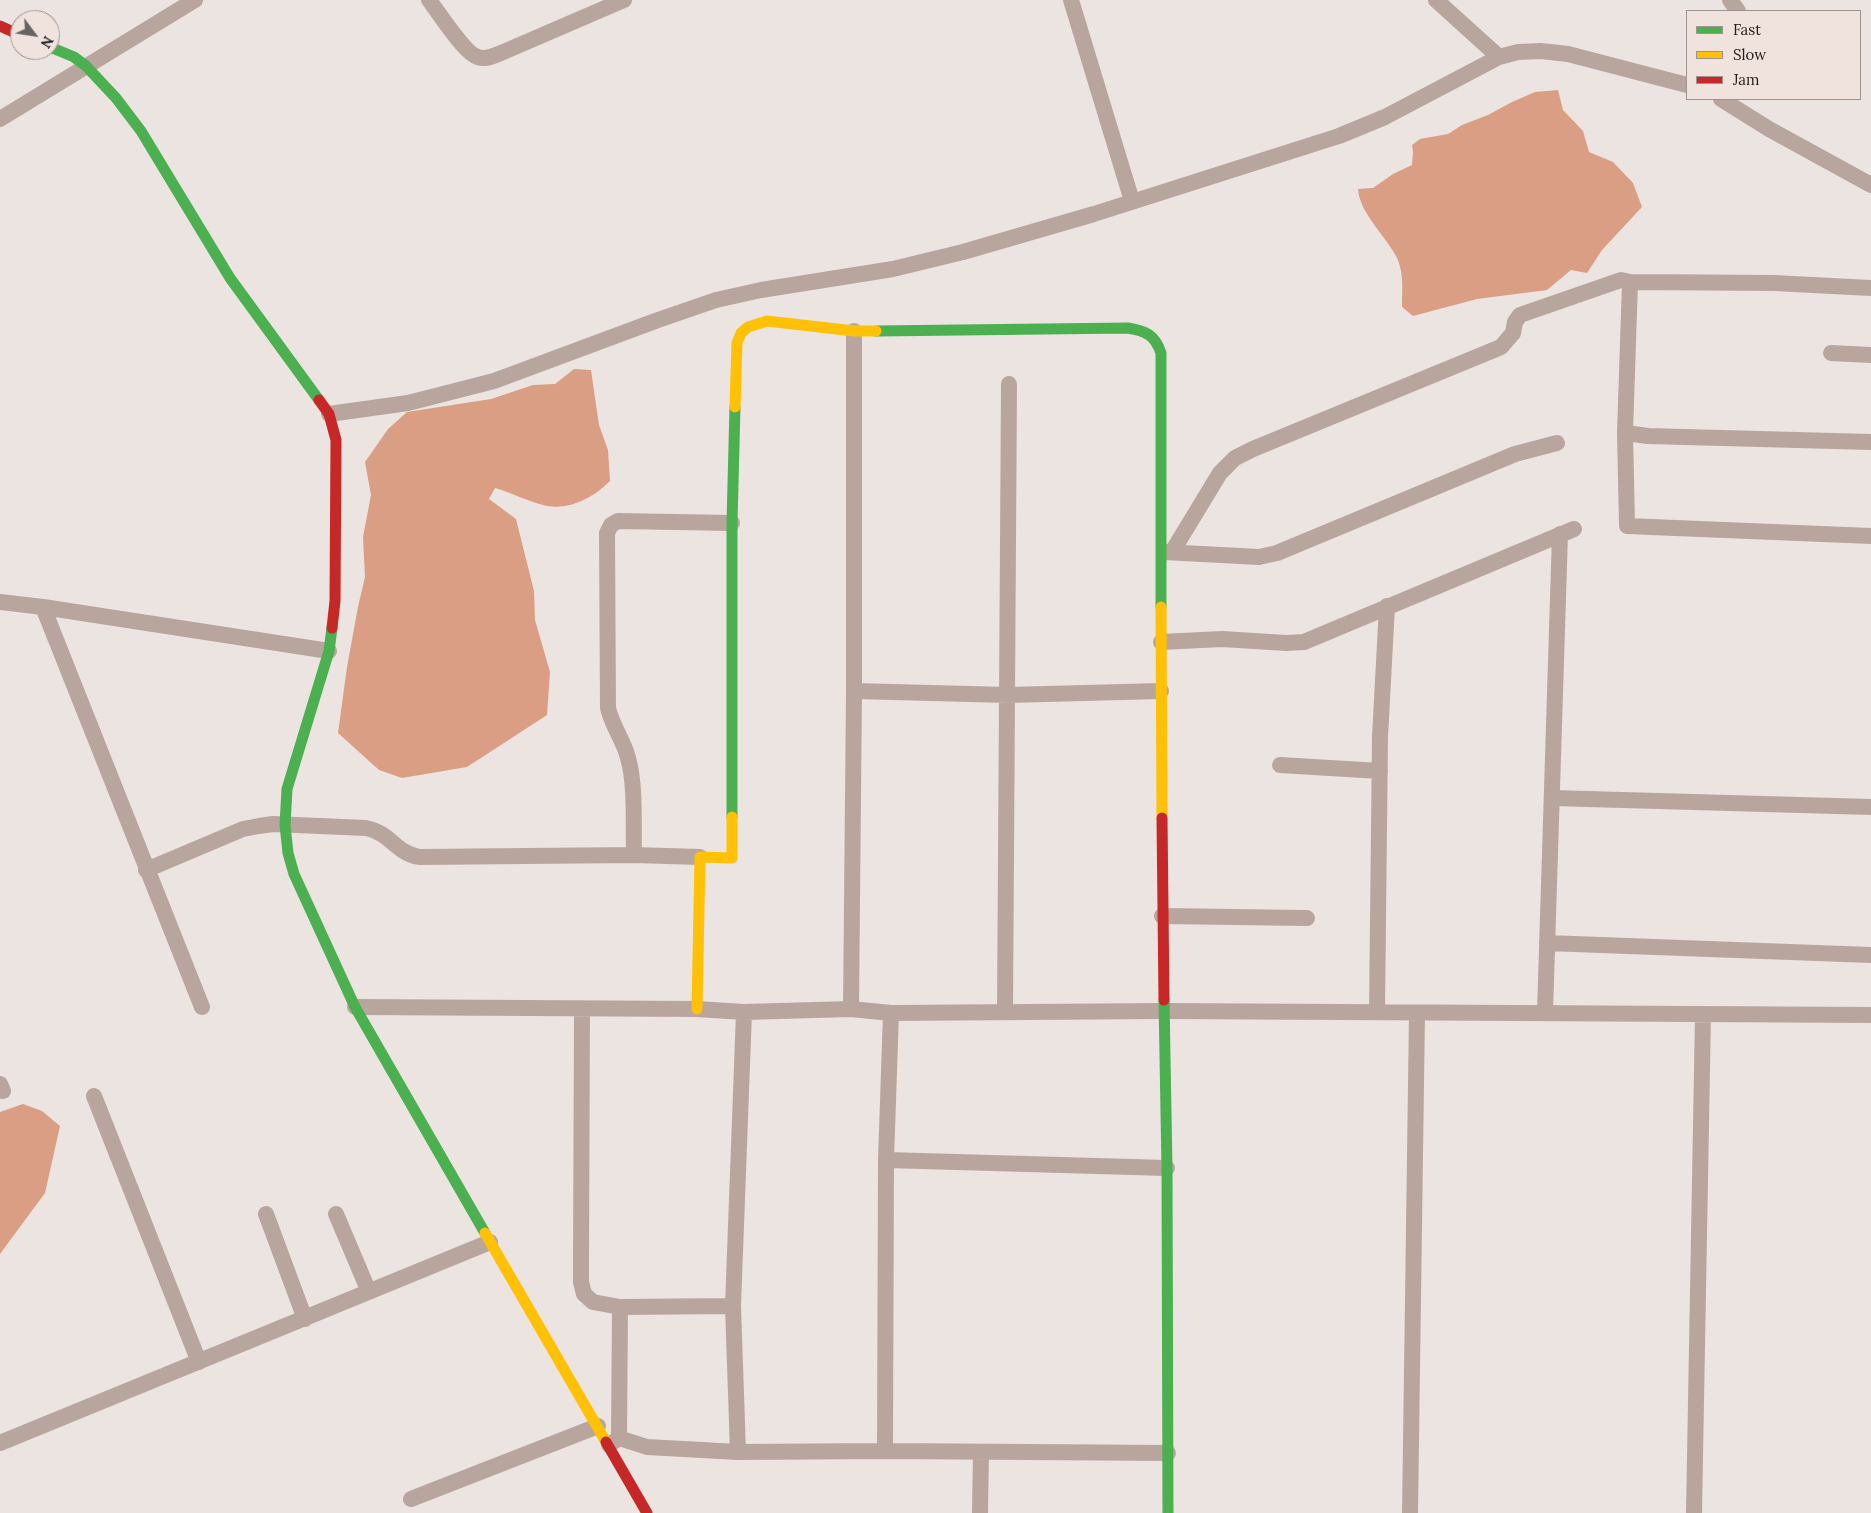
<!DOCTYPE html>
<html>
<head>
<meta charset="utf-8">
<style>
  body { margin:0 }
  #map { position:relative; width:1871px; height:1513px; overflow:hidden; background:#ece4e1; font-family:Lora,serif }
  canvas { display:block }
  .legend { position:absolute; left:1686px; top:10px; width:175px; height:90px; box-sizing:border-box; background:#f0e2dd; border:1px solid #9d938f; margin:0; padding:6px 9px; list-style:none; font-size:15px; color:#211c1a }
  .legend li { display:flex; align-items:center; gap:10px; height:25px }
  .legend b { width:25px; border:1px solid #9d938f }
  .north { position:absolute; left:10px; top:10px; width:50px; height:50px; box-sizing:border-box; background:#f0e2dd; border:1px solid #9d938f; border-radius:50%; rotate:121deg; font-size:14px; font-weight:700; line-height:20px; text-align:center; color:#211c1a }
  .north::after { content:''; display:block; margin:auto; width:18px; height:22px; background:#686260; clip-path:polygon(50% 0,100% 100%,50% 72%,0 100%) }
</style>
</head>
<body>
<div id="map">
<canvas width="1871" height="1513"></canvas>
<ul class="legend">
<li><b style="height:6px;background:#4caf50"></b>Fast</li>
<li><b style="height:6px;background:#ffc107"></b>Slow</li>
<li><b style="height:6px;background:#c62828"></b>Jam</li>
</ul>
<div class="north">N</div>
</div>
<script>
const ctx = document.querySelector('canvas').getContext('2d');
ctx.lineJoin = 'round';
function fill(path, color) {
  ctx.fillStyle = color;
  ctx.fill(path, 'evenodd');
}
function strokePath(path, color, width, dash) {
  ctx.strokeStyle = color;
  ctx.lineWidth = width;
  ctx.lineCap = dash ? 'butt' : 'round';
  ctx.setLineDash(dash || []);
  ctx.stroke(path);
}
const water = new Path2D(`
  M1558 90 1563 110 1583 131 1589 152 1613 162 1633 183 1642 207 1602 250 1587 273 1571 270 1547 290 1477 299 1413 316 1402 307C1402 291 1404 276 1398 260 1388 238 1359 213 1358 189L1373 188 1393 174 1412 165 1413 152 1412 145 1420 139 1448 134 1462 125 1488 115 1512 102 1535 92Z
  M574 369 591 370 599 425 608 450 610 481C594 497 571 510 547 506 529 502 512 493 495 488L489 499 516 519 534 591 535 620 550 672 547 715 467 767 402 778 379 770 338 733 347 667 358 607 365 577 363 537 371 495 365 462 388 429 407 412 491 399 533 385 555 384Z
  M23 1104 42 1111 60 1126 45 1193 0 1254V1112Z`);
const street = new Path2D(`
  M429 0C438 12 466 55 478 57 486 60 493 56 501 53L624 0
  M1071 0 1132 201
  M1436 0 1499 57
  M1730 0 1738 11
  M1721 99 1769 129 1871 185
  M0 119 195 0
  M1871 288 1774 283 1630 282 1625 433 1648 436 1871 442
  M1831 353 1871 355
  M329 414 408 403 494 381 658 320 716 300 761 290 893 269 963 252 1094 214 1339 136 1385 117 1499 57 1518 52 1541 51 1568 54 1687 85
  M1625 433 1627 526 1871 536
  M1164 552 1259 557 1277 553 1515 454 1557 443
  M1172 552 1220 473 1235 458 1253 449 1501 347 1513 333 1515 322 1520 315 1621 280 1630 282
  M0 602 43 607 329 651
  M43 607 202 1007
  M1161 642 1222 639 1286 643 1304 642 1574 529
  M854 691 1008 695 1161 691
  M1280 765 1380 771
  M1552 798 1871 807
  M634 855C633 827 636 785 628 758 624 741 612 726 608 708L607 533 611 525 618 521 732 523
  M146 870 243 829 259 826 273 824 366 828C391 833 394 852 419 857L634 855 700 857
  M1162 916 1307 918
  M1547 943 1871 955
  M355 1007 697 1009 744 1012 851 1009 891 1013 1163 1011 1871 1015
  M851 1009 854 691V331
  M582 1010 581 1260V1282L584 1294 593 1302 620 1307 733 1306
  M744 1012 733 1306 738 1452 885 1451
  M1005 1012 1009 384
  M1377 1012 1380 737 1387 606
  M1545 1012 1560 534
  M891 1013 886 1160 885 1451 1168 1453
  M0 1084 3 1091
  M94 1096 199 1362
  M886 1160 1167 1168
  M266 1214 305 1319
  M336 1214 369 1292
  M619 1438 620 1307
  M0 1443 490 1242
  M609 1445 619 1438 647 1447 738 1452
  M411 1499 598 1426
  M980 1513 981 1452
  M1410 1513 1417 1013
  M1694 1513 1703 1014`);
const fast = new Path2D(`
  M50 47 74 57 86 66 116 98 141 131 230 278 319 400
  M876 331 1128 328C1146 331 1155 335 1161 353V607
  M332 628 329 651 287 789 285 825 288 853 294 874 355 1007 485 1233
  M732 817V523L735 407
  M1164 1000 1167 1168 1168 1513`);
const slow = new Path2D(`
  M735 407 737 343 741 333 748 327 767 321 854 331H876
  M1161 607 1162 818
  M697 1009 700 857 732 858V817
  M485 1233 606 1442`);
const jam = new Path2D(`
  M0 26 20 35
  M319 400 329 414 336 440 335 601 332 628
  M1162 818 1164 1000
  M606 1442 647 1513`);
fill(water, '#da9e84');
strokePath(street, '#b8a69e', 16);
strokePath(fast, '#4caf50', 11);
strokePath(slow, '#ffc107', 11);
strokePath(jam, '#c62828', 11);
</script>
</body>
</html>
